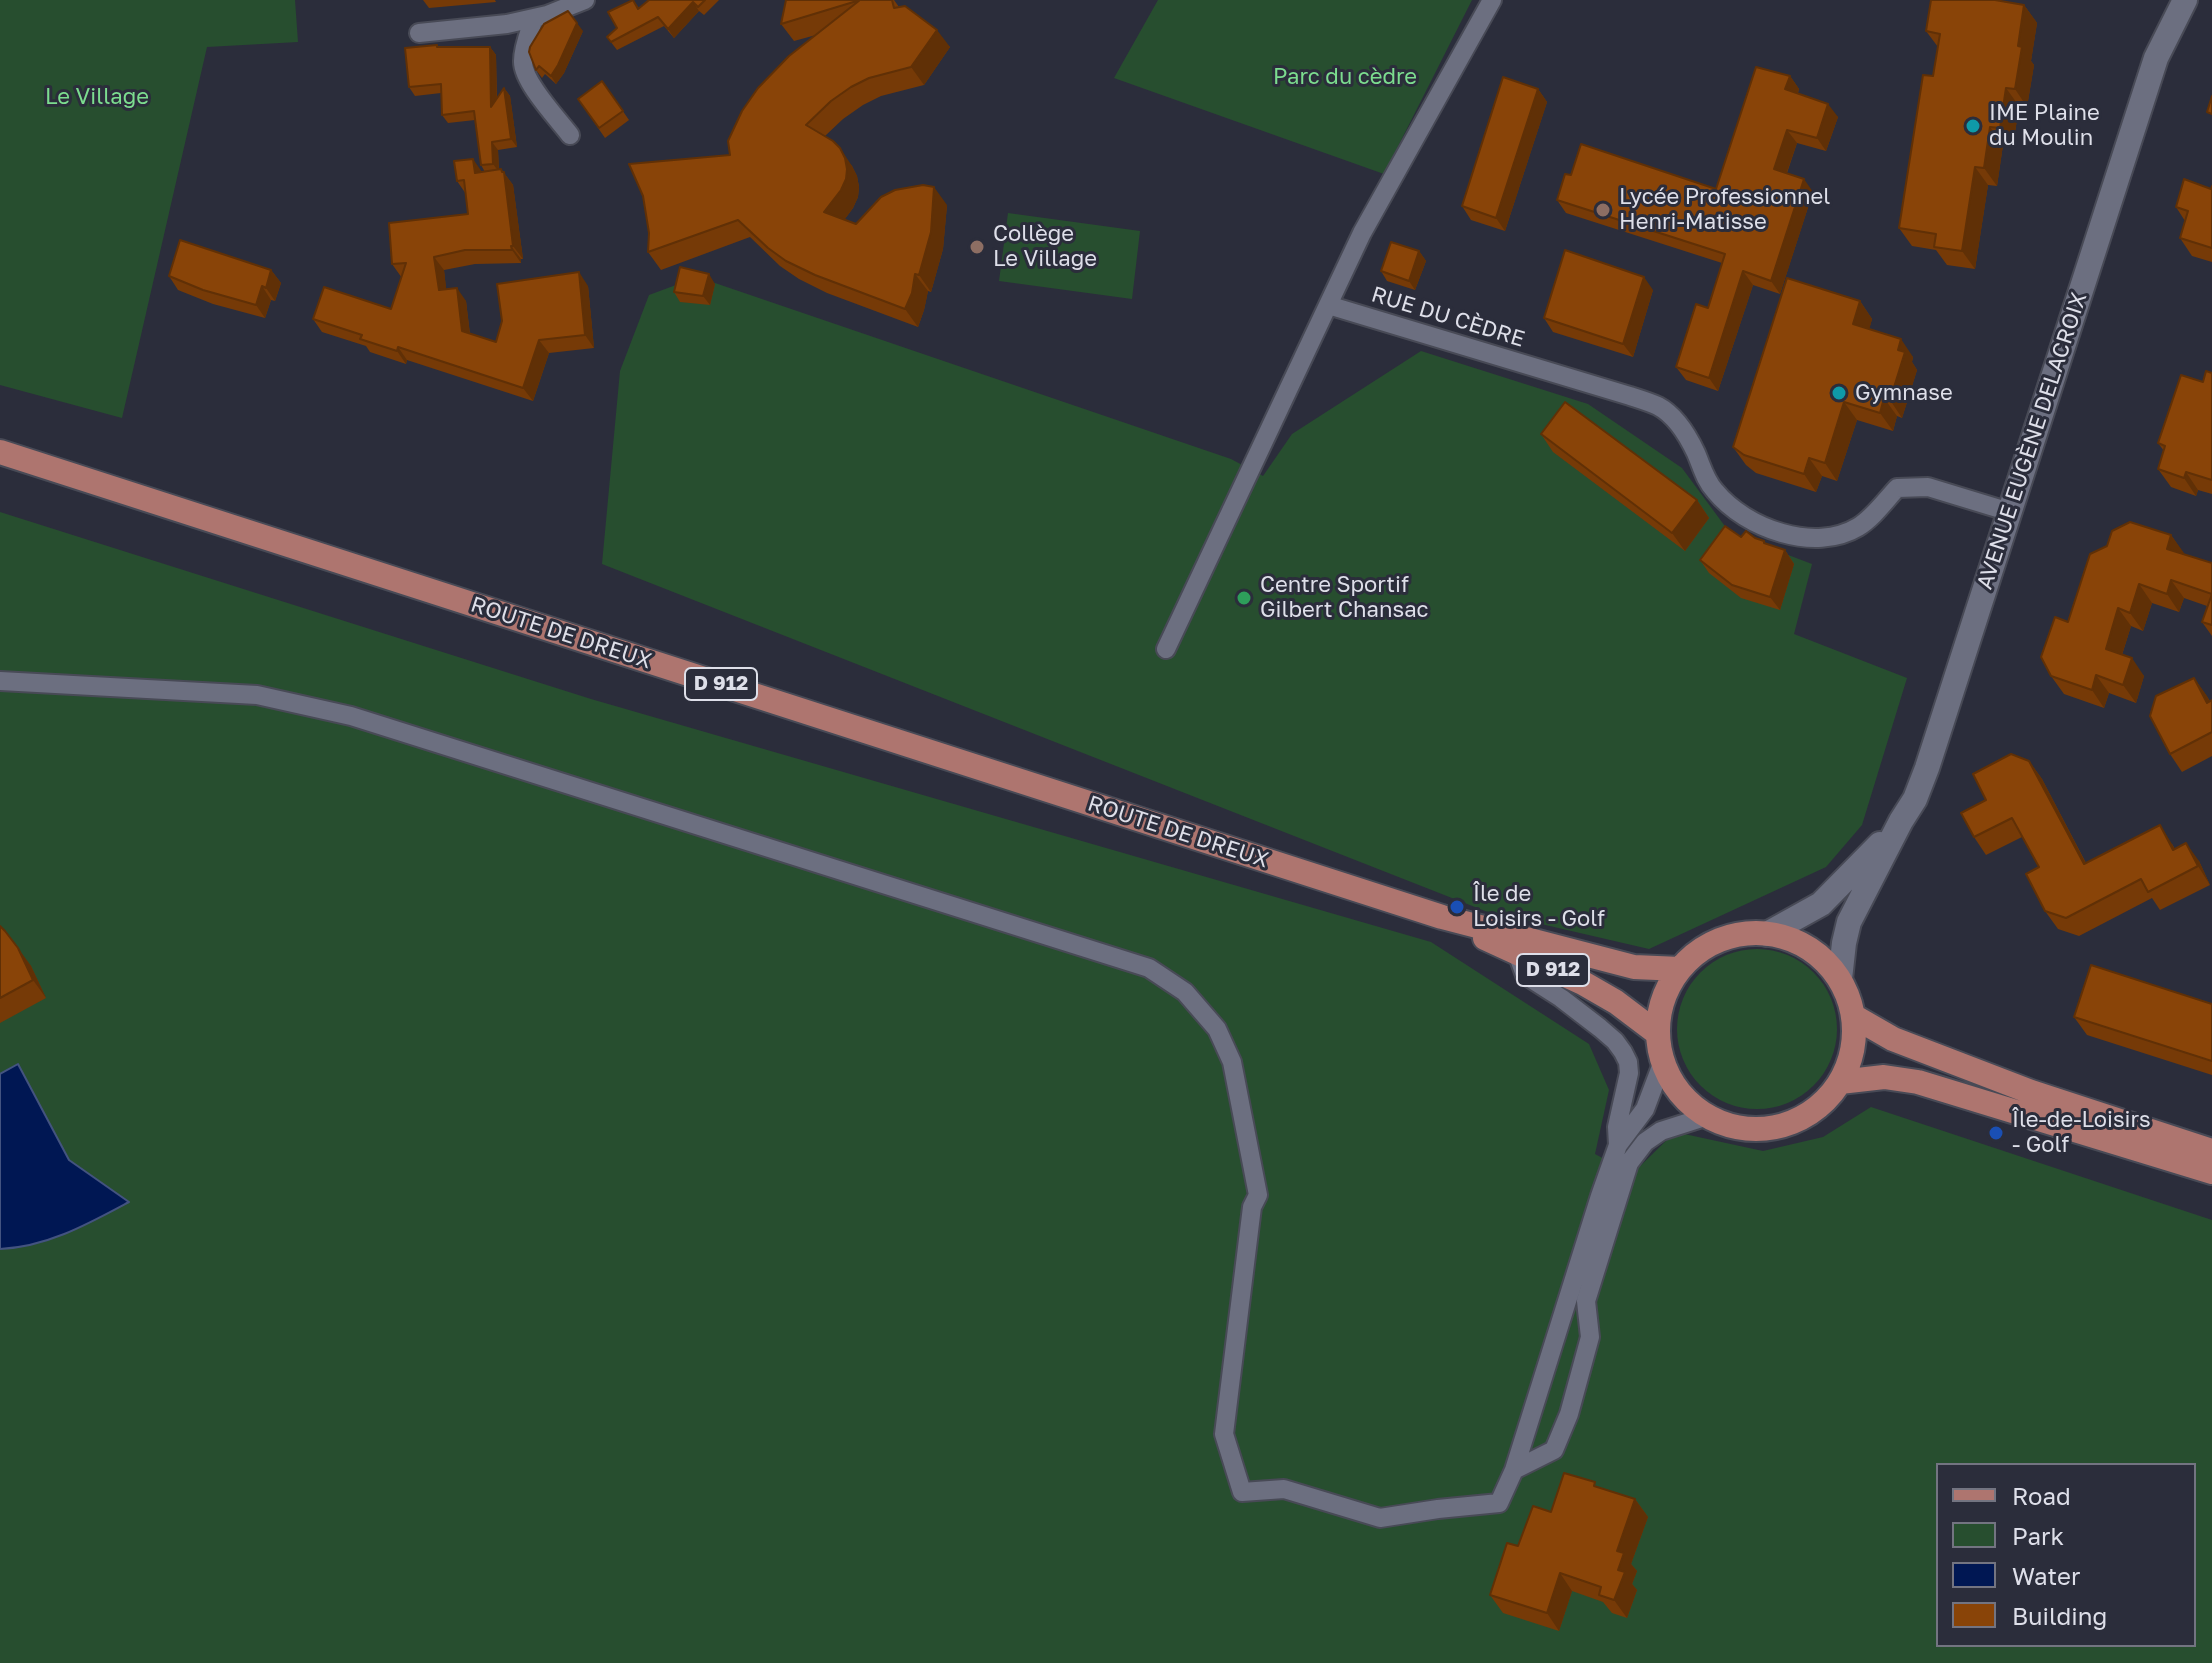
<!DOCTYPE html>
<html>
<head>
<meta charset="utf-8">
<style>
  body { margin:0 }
  #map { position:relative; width:2212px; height:1663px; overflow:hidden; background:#2b2d3b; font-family:"Golos Text",sans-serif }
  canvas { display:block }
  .legend { position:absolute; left:1936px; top:1463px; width:260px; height:184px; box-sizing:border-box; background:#2b2d3b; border:2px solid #737481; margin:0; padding:10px 14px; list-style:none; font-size:24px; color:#dedfe9 }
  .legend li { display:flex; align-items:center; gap:16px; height:40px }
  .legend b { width:40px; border:2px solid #737481 }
</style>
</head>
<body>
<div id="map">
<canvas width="2212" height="1663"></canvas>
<ul class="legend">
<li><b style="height:10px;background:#ae756f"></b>Road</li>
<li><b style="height:22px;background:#274e2f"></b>Park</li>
<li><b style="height:22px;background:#001753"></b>Water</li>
<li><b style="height:22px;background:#894408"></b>Building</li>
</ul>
</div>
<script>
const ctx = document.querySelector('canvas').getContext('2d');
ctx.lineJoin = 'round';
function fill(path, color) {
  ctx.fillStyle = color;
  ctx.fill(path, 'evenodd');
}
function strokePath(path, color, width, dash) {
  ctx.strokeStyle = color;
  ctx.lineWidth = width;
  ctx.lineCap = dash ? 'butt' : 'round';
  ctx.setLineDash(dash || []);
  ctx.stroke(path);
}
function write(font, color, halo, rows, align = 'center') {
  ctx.font = font + ' "Golos Text",sans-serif';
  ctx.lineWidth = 6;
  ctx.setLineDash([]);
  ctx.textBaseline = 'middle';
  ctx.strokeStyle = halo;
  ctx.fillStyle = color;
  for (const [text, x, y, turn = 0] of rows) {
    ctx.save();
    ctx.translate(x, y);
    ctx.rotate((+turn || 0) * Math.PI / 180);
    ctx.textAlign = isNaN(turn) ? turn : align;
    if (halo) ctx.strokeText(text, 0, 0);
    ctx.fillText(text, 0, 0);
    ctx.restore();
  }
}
const green = new Path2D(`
  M0 0H295L298 42 207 47 122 418 0 385Z
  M1158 0H1472L1384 174 1114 78Z
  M1008 213 1140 231 1132 299 999 281Z
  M695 278 715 283 1231 459 1263 476 1292 434 1421 351 1588 404 1682 468 1730 533 1812 564 1794 634 1907 678 1862 825 1826 867 1649 949 1485 911 602 564 620 371 649 295Z
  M0 512 591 699 1431 942 1589 1044 1609 1090 1595 1154 1632 1174 1675 1132 1763 1151 1823 1137 1871 1107 2212 1220V1663H0ZM1938 1465H2194V1645H1938Z
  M1677 1029a80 80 0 1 1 160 0a80 80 0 1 1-160 0Z`);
const water = new Path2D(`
  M18 1064 69 1160 129 1202C88 1224 47 1247 0 1249V1074Z`);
const street = new Path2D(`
  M1492 0 1362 233 1328 305 1630 396C1639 399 1649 402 1658 406 1675 415 1688 436 1696 453 1702 467 1705 480 1715 491 1746 529 1815 553 1858 527 1873 518 1885 501 1897 488L1928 487 2010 512
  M534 18C530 31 523 46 523 61 522 81 557 118 570 135
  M419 33 507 24 547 15 585 0
  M1166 649 1328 305
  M0 681 257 695 351 716 1149 968 1185 992 1217 1029 1232 1062 1258 1195 1252 1207 1224 1434 1242 1492 1284 1489 1380 1518 1438 1509 1499 1503 1514 1470 1600 1196 1618 1145 1645 1109 1662 1064
  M1517 953 1525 975 1561 998 1600 1028 1615 1041 1623 1052 1628 1062 1629 1073 1617 1127 1618 1145
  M1514 1470 1554 1450 1569 1414 1590 1337 1586 1301 1629 1163 1645 1142 1661 1131 1708 1116`);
const secondary = new Path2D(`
  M1767 934 1821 904 1880 844
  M1840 979 1844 943 1849 922 1901 821 1915 799 1927 768 2156 58 2185 0`);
const primary = new Path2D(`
  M0 452 1442 917 1634 967 1680 969
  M1658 1031a98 98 0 1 1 196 0a98 98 0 1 1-196 0Z
  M1485 938 1583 983 1616 1002 1657 1033
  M1853 1016 1893 1039 2031 1092 2212 1151
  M1840 1082 1884 1077 1918 1082 2212 1172`);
const wall = new Path2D(`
  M423 0H495L496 2 429 8Z
  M633 0 639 8 649 0H719L704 15 699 11 674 38 664 26 617 50 607 37 617 28Z
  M786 0H894L899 7 950 47 924 85 881 96 863 105 843 119 825 136 852 166 857 176 859 187 858 197 853 208 844 220 856 224 947 205 943 249 931 292 928 291 924 310 918 327 827 293 799 279 780 266 750 237 661 270 648 252 730 155 816 35 794 41 781 24Z
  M2024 5 2037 23 2031 61 2034 65 2027 107 2019 106 2013 146 2003 145 1997 186 1988 185 1975 269 1947 265 1936 250 1912 246 1899 228 1933 76 1938 47 1926 31Z
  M583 31 564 73 556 84 545 74 542 78 536 70Z
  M438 47H490L496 55 497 99 504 88 510 96 517 147 498 150 499 170 501 169 513 185 523 259H521V263L475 264 444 270 446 289 466 301 470 334 496 342 588 286 594 348 549 353 533 401 407 360 406 364 370 352 366 346 322 332 313 319 391 309 402 278 392 264 468 214 466 194 457 181 485 172 481 165 475 120 448 123 442 115 441 93 415 96 409 87Z
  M1790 76 1799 89 1798 93 1838 117 1826 151 1797 143 1787 173 1813 192 1780 294 1753 285 1718 391 1686 380 1676 367 1708 308 1722 263 1566 213 1557 200 1571 175 1716 189Z
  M602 81 629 120 605 138 578 99Z
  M1538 89 1547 102 1505 231 1471 220 1462 206Z
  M2212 186V262L2192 256 2180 238 2185 221 2176 207 2211 189Z
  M1419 251 1426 261 1415 290 1387 281 1381 271Z
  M271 270 281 283 275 301 271 300 265 318 213 304 178 290 169 276Z
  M715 284 710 305 680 302 674 292Z
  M1653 290 1633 357 1553 332 1544 318Z
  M1860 301 1872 319 1869 329 1913 357 1912 362 1917 370 1902 418 1897 416 1893 431 1857 420 1837 481 1822 476 1816 492 1756 473 1746 465 1733 447Z
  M2212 373V494L2198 490 2196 496 2171 487 2158 469 2164 451 2158 443Z
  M1541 434 1697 500 1709 518 1685 551 1553 452Z
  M2171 535 2184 554 2212 563V636L2202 622 2207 606 2184 598 2179 612 2152 603 2143 631 2131 626 2122 655 2144 676 2136 703 2109 693 2104 708 2064 694 2051 676 2068 622Z
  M1741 537 1755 538 1766 544 1785 550 1794 564 1780 610 1741 598 1709 573 1700 560Z
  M2194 678 2210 701 2212 700V756L2182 772 2170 754Z
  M2029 761 2042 779 2086 863 2172 844 2175 849 2199 861 2210 885 2160 910 2152 898 2079 936 2058 929 2045 911 2039 867 2022 837 1986 855 1974 837 1986 800Z
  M0 926 31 966 46 998 0 1023Z
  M2212 1004V1075L2087 1035 2074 1017Z
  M1598 1488 1635 1499 1648 1517 1631 1564 1637 1571 1632 1584 1637 1590 1627 1618 1612 1613 1603 1602 1572 1591 1559 1631 1503 1613 1490 1595 1518 1546 1551 1512Z`);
const shadedWall = new Path2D(`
  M693 2 699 11 674 38 668 29Z
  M2024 5 2037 23 2031 61 2034 65 2027 107 2015 89 2018 46Z
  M577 23 583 31 564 73 556 84 551 76Z
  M937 30 950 47 924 85 911 67Z
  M490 47 496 55 497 116 491 107Z
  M1790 76 1799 89 1794 102 1785 89Z
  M504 88 510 96 517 147 511 139Z
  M2006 88 2019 106 2013 146 2000 128Z
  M1538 89 1547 102 1505 231 1496 218Z
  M1828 104 1838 117 1826 151 1817 138Z
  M1990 127 2003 145 1997 186 1984 168Z
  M1787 130 1797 143 1783 183 1774 169Z
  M492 142 498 150 499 172 493 164Z
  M840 148 852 166 857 176 859 187 858 197 853 208 837 230 824 212Z
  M473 159 482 172 475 173Z
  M1975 167 1988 185 1975 269 1962 251Z
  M501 169 513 185 523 259 513 246Z
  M1804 179 1813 192 1780 294 1771 281Z
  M934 187 947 205 943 249 931 292 919 275Z
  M511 246 521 259V263L512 250Z
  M1419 251 1426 261 1415 290 1409 281Z
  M434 257 444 270 448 304 439 290Z
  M271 270 281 283 275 301 266 288Z
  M1743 271 1753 285 1718 391 1709 378Z
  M579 272 588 286 594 348 585 335Z
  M709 274 715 284 710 305 703 296Z
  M915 274 928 291 924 310 918 327 905 309Z
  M1644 277 1653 290 1633 357 1623 344Z
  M262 286 271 300 265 318 256 305Z
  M457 288 466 301 471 344 462 331Z
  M1860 301 1872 319 1866 342 1853 324Z
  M1901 339 1913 357 1912 362 1917 370 1902 418 1890 400 1898 350Z
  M539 340 549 353 533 401 523 388Z
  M398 347 407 360 406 364 397 351Z
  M1884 398 1897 416 1893 431 1880 413Z
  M1844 402 1857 420 1837 481 1825 463Z
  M1809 458 1822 476 1816 492 1804 474Z
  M2186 472 2198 490 2196 496 2184 478Z
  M1697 500 1709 518 1685 551 1672 533Z
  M2171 535 2184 553 2180 567 2167 549Z
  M1785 550 1794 564 1780 610 1770 597Z
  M2171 580 2184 598 2179 612 2167 594Z
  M2139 584 2152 603 2143 631 2130 613Z
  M2118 608 2131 626 2118 667 2106 649Z
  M2132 658 2144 676 2136 703 2123 685Z
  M2096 675 2109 693 2104 708 2092 690Z
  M2194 678 2207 696 2212 706 2207 703Z
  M2029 761 2042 779 2096 883 2084 864Z
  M2160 825 2172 844 2185 868 2173 850Z
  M2186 843 2199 861 2210 885 2198 866Z
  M18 948 31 966 46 998 33 980Z
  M1635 1499 1648 1517 1631 1564 1637 1571 1632 1584 1637 1590 1627 1618 1614 1600 1618 1570 1617 1551Z
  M1560 1573 1572 1591 1559 1631 1547 1613Z`);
const building = new Path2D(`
  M633 0 638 9 649 0H705L698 7 693 2 668 29 658 17 611 42 607 37 617 28 608 12Z
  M786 0H892L894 8 905 6 937 30 911 67 869 78 851 87 831 101 806 125 833 141 840 148 845 158 847 169 846 179 841 190 824 212 856 224 881 197 895 190 923 185 934 187 931 232 919 275 915 274 912 293 905 309 815 275 786 261 768 248 738 220 648 252 649 233 643 196 629 164 730 155 728 141 742 111 758 88 789 56 860 0 781 24Z
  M1931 0H1995L2024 5 2018 46 2022 47 2015 89 2006 88 2000 128 1990 127 1984 168 1975 167 1962 251 1934 247 1936 234 1899 228 1923 75 1933 76 1940 34 1926 31Z
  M568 11 577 23 558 65 551 76 539 66 536 70 529 52 530 47 544 24Z
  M437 45V47H490L491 107 504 88 511 139 492 142 493 164 481 165 474 111 442 115 441 84 409 87 405 48Z
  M1756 67 1790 76 1785 89 1828 104 1817 138 1787 130 1774 169 1804 179 1771 281 1743 271 1709 378 1676 367 1696 304 1708 308 1725 254 1557 200 1565 174 1571 175 1581 144 1716 189Z
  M1503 77 1538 89 1496 218 1462 206Z
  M602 81 623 111 599 128 578 99Z
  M2212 96V114L2207 112Z
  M473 159 475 173 501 169 502 172H504L513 246H511L512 250H465L434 257 439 290 457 288 462 331 496 342 502 321 497 284 579 272 585 335 539 340 523 388 398 347 397 351 360 339 362 335 313 319 324 287 391 309 406 263 392 264 389 223 468 214 464 180 457 181 454 161Z
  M2184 179 2211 189 2212 186V248L2180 238 2188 211 2176 207Z
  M180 240 271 270 266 288 262 286 256 305 203 290 169 276Z
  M1391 242 1419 251 1409 281 1381 271Z
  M1565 250 1644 277 1623 344 1544 318Z
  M680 267 709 274 703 296 674 292Z
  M1787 278 1860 301 1853 324 1901 339 1898 350 1905 352 1890 400 1884 398 1880 413 1844 402 1825 463 1809 458 1804 474 1744 455 1733 447Z
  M2206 371 2212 373V480L2186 472 2184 478 2158 469 2165 446 2158 443 2181 375 2203 382Z
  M1565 402 1697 500 1672 533 1541 434Z
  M2130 522 2171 535 2167 549 2212 563V625L2202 622 2212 594 2171 580 2167 594 2139 584 2130 613 2118 608 2106 649 2132 658 2123 685 2096 675 2092 690 2051 676 2041 657 2055 617 2068 622 2090 554 2107 546 2112 531Z
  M1725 526 1741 537 1746 531 1755 538 1764 541V543L1785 550 1770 597 1732 585 1700 560Z
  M2194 678 2207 703 2212 700V732L2170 754 2150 716 2156 696Z
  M2011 754 2029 761 2084 864 2160 825 2173 850 2186 843 2198 866 2148 892 2141 879 2066 918 2045 911 2026 874 2039 867 2012 818 1974 837 1961 813 1986 800 1973 774Z
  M0 926 5 931 18 948 33 980 0 998Z
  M2091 965 2212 1004V1061L2074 1017Z
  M1564 1473 1595 1482 1594 1486 1635 1499 1617 1551 1624 1553 1618 1570 1625 1572 1614 1600 1599 1595 1601 1587 1560 1573 1547 1613 1490 1595 1507 1543 1518 1546 1533 1506 1551 1512Z`);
const markers = [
  [1973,126,8,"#0f9aa8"],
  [1603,210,8,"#8d6e63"],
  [977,247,8,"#8d6e63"],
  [1839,393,8,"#0f9aa8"],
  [1244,598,8,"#2e9e5b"],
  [1457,907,8,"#1a4fb4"],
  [1996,1133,8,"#1a4fb4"]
];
const shields = [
  [721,684,72],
  [1553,970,72]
];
const shieldNames = [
  ["D 912",721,684],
  ["D 912",1553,970]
];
const parkNames = [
  ["Parc du cèdre",1345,77],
  ["Le Village",97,97]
];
const poiNames = [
  ["IME Plaine",1989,113],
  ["du Moulin",1989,138],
  ["Lycée Professionnel",1619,197],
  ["Henri-Matisse",1619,222],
  ["Collège",993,234],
  ["Le Village",993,259],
  ["Gymnase",1855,393],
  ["Centre Sportif",1260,585],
  ["Gilbert Chansac",1260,610],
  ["Île de",1473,894],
  ["Loisirs - Golf",1473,919],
  ["Île-de-Loisirs",2012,1120],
  ["- Golf",2012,1145]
];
const streetNames = [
  ["RUE DU CÈDRE",1448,317,17],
  ["AVENUE EUGÈNE DELACROIX",2032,441,-72],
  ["ROUTE DE DREUX",561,633,18],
  ["ROUTE DE DREUX",1178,832,18]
];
fill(green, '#274e2f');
fill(water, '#001753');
strokePath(water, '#435380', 2);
strokePath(street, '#484a56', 22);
strokePath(secondary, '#484a56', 28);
strokePath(primary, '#484a56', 28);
strokePath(street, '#6c6f80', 18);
strokePath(secondary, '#6c6f80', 24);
strokePath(primary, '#ae756f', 24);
fill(wall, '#763a07');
fill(shadedWall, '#603006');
fill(building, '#894408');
strokePath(building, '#603006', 2);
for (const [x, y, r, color] of markers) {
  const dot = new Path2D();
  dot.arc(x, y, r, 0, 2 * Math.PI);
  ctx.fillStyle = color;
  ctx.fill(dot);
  strokePath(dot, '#2b2d3b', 3);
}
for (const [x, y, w] of shields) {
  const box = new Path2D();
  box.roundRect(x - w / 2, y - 16, w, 32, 6);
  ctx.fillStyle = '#2b2d3b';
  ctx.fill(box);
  strokePath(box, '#dedfe9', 2);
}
write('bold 20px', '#dedfe9', null, shieldNames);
write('22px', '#7cdd8f', '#2b2d3b', parkNames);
write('22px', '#dedfe9', '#2b2d3b', poiNames, 'left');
write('22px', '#dedfe9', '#2b2d3b', streetNames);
</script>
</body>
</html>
